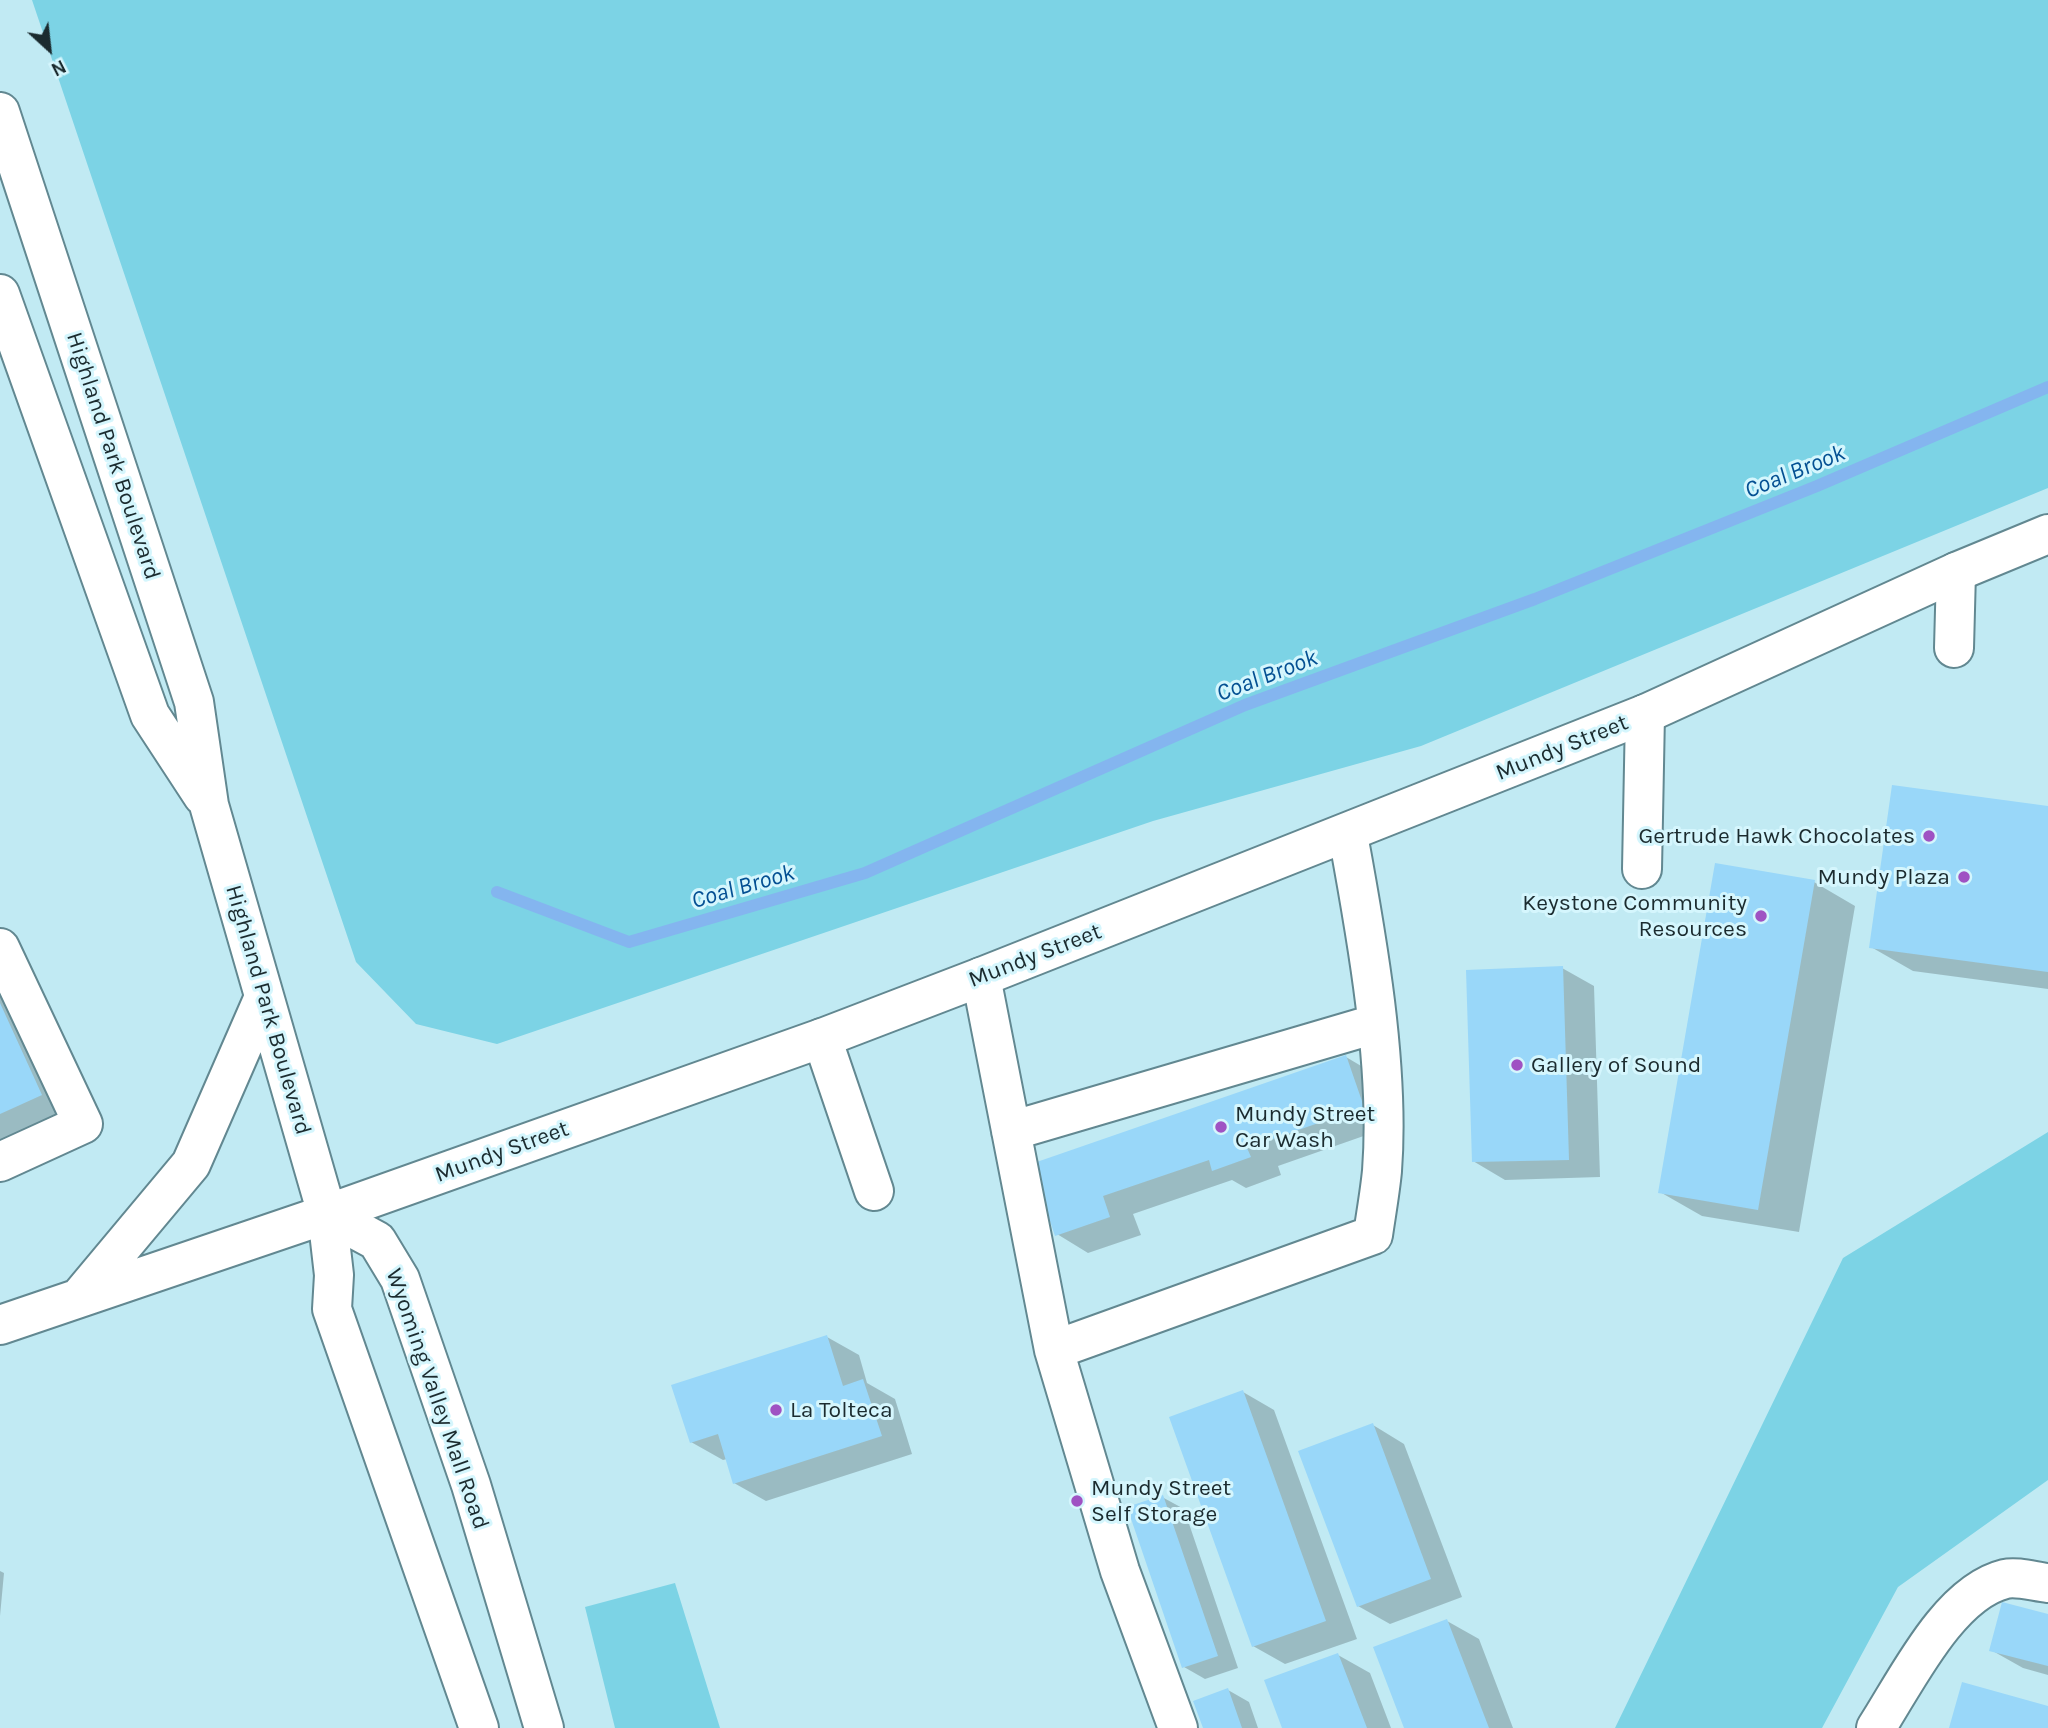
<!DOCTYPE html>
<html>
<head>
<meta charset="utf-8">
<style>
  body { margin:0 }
  #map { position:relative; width:2048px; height:1728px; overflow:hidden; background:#c1eaf3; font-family:Karla,sans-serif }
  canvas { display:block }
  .north { position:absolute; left:14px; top:14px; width:70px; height:70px; -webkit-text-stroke:5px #d5f6fd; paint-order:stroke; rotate:153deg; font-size:19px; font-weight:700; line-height:28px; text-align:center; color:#1b2b2f }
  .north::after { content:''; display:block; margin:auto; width:24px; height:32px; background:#1b2b2f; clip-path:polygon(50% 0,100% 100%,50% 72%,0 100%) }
</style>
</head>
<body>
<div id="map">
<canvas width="2048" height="1728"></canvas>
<div class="north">N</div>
</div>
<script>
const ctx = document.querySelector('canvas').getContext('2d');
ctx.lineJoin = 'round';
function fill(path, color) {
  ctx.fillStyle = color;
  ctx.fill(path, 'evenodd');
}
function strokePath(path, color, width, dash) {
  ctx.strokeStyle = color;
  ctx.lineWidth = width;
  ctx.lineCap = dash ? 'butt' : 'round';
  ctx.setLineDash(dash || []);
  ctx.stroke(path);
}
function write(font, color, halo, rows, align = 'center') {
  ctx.font = font + ' Karla,sans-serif';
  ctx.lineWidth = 6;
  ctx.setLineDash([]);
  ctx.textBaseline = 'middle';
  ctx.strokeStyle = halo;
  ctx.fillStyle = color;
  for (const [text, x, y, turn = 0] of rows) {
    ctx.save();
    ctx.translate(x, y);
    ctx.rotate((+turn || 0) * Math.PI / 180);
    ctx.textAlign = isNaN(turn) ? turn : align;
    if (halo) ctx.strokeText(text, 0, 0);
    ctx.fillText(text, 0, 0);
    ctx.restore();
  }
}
const green = new Path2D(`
  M32 0H2048V488L1421 746 1153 821 497 1044 416 1024 356 962Z
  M2048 1132V1480L1898 1587 1822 1728H1615L1843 1258Z
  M675 1583 720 1728H615L585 1607Z`);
const shadow = new Path2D(`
  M2048 808V989L1913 971 1871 947Z
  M1814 882 1855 906 1799 1232 1702 1216 1660 1192Z
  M0 965 82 1118 0 1156Z
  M1562 968 1594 986 1600 1177 1505 1180 1473 1161Z
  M1346 1057 1378 1076 1395 1125 1278 1166 1281 1175 1246 1188 1232 1180 1133 1214 1141 1235 1088 1253 1057 1234 1033 1165Z
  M827 1337 859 1355 867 1383 895 1399 912 1454 766 1501 734 1483 727 1459 723 1460 691 1442Z
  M1243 1392 1274 1410 1357 1639 1285 1664 1253 1646Z
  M1373 1425 1404 1444 1462 1597 1390 1624 1358 1606Z
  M1162 1497 1184 1509 1238 1668 1205 1679 1184 1667Z
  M0 1571 4 1573 0 1616Z
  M2048 1615V1675L2023 1668 1991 1650Z
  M1447 1621 1479 1639 1513 1728H1405Z
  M1338 1655 1370 1673 1391 1728H1284Z
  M1228 1690 1249 1702 1258 1728H1205Z`);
const stream = new Path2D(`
  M497 892 629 942 865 873 1245 705 1535 599 1817 486 2048 387`);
const building = new Path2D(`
  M1892 785 2048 806V972L1869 948Z
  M1715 863 1815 880 1758 1210 1658 1193Z
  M1563 966 1569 1160 1472 1162 1466 970Z
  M0 1003 42 1095 0 1114Z
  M1346 1055 1364 1107 1247 1148 1251 1157 1212 1171 1209 1160 1103 1196 1110 1217 1055 1236 1031 1164Z
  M827 1335 843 1386 863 1379 882 1436 733 1484 718 1434 690 1443 671 1385Z
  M1243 1390 1326 1621 1252 1647 1169 1417Z
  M1373 1423 1431 1579 1357 1607 1298 1451Z
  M1163 1495 1218 1656 1182 1668 1127 1507Z
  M2002 1602 2048 1614V1666L1989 1651Z
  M1447 1619 1489 1728H1404L1373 1647Z
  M1338 1653 1367 1728H1282L1264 1680Z
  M1962 1682 2048 1706V1728H1949Z
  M1228 1688 1242 1728H1203L1193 1701Z`);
const minor = new Path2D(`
  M1954 648 1956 572
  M1642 869 1645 714
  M0 948 83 1124 0 1162
  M981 977 1054 1350 1120 1571 1178 1728
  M822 1038 874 1191
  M1011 1131 1375 1024
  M327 1214 377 1241 400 1279 471 1485 544 1728
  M327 1214 334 1275 332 1309 479 1728
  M1054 1350 1373 1235C1376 1214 1380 1192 1382 1171 1390 1067 1367 938 1348 835
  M1876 1728C1906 1682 1948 1593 2005 1579 2017 1576 2036 1582 2048 1583`);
const major = new Path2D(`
  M0 112 194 702 209 805 327 1214
  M0 294 150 715 203 796
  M79 1298 191 1164 264 997
  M0 1325 327 1214 822 1038 981 977 1645 714 1956 572 2048 534`);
const markers = [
  [1929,836,7,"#9f52c3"],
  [1964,877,7,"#9f52c3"],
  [1761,916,7,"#9f52c3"],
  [1517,1065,7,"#9f52c3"],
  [1221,1127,7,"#9f52c3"],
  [776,1410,7,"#9f52c3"],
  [1077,1501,7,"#9f52c3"]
];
const streetNames = [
  ["Highland Park Boulevard",113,456,72],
  ["Mundy Street",1562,748,-22],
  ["Mundy Street",1035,956,-21],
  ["Highland Park Boulevard",268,1010,74],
  ["Mundy Street",502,1152,-20],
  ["Wyoming Valley Mall Road",437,1399,71]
];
const poiNames = [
  ["Gertrude Hawk Chocolates",1915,836,"right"],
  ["Mundy Plaza",1950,877,"right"],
  ["Keystone Community",1747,903,"right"],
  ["Resources",1747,929,"right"],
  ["Gallery of Sound",1531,1065],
  ["Mundy Street",1235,1114],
  ["Car Wash",1235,1140],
  ["La Tolteca",790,1410],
  ["Mundy Street",1091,1488],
  ["Self Storage",1091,1514]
];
const waterNames = [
  ["Coal Brook",1795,472,-22],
  ["Coal Brook",1267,676,-21],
  ["Coal Brook",743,887,-16]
];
fill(green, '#7cd3e5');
fill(shadow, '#0003');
strokePath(stream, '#84b5ef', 12);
fill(building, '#99d7f9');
strokePath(minor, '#628891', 42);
strokePath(major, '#628891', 42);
strokePath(minor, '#fff', 38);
strokePath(major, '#fff', 38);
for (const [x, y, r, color] of markers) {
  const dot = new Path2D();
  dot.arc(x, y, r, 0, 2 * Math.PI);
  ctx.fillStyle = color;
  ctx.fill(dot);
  strokePath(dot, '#d5f6fd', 2.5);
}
write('23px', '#1b2b2f', '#d5f6fd', streetNames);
write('23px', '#1b2b2f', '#d5f6fd', poiNames, 'left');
write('italic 24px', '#045093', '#d5f6fd', waterNames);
</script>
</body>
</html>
